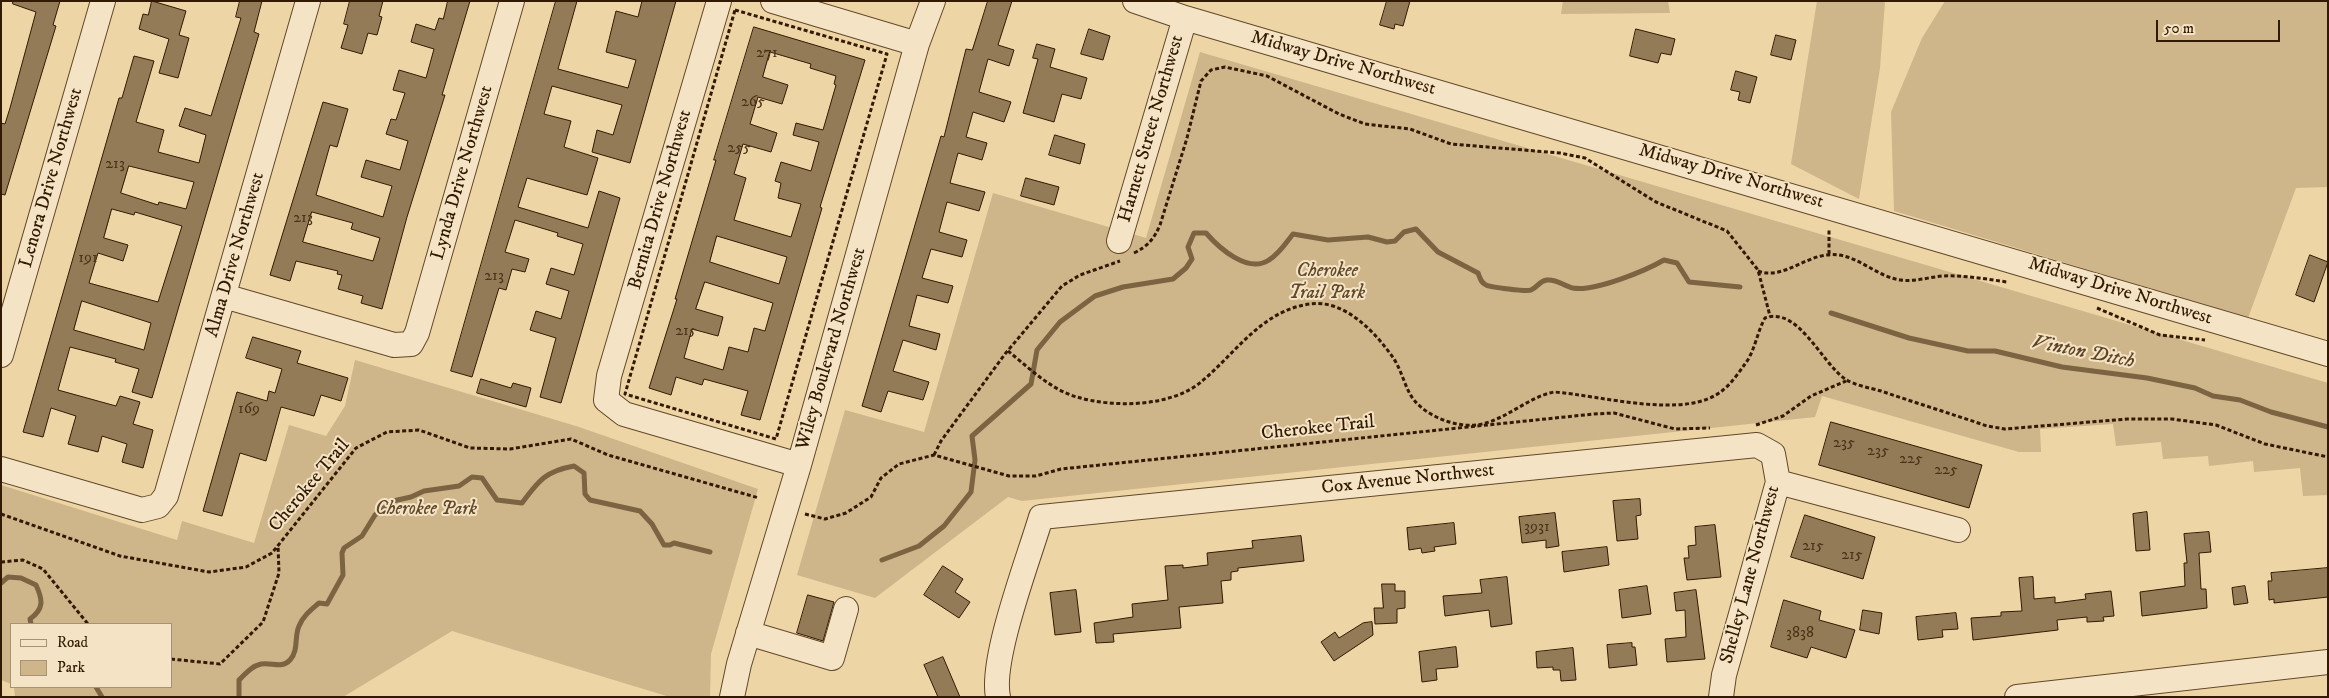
<!DOCTYPE html>
<html>
<head>
<meta charset="utf-8">
<style>
  body { margin:0 }
  #map { position:relative; width:2329px; height:698px; overflow:hidden; background:#eed5a6; font-family:"IM FELL DW Pica",serif }
  canvas { display:block }
  .frame { position:absolute; inset:0; border:2px solid #321901; pointer-events:none }
  .legend { position:absolute; left:10px; top:623px; width:162px; height:65px; box-sizing:border-box; background:#f4e4c5; border:1px solid #a69377; margin:0; padding:6px 9px; list-style:none; font-size:15px; color:#321901 }
  .legend li { display:flex; align-items:center; gap:10px; height:25px }
  .legend b { width:25px; border:1px solid #a69377 }
  .scale { position:absolute; left:2156px; top:20px; width:124px; height:22px; box-sizing:border-box; border:2px solid #321901; border-top:0; padding-left:6px; font-size:15px; line-height:18px; white-space:nowrap; color:#321901; -webkit-text-stroke:4px #f4e4c5; paint-order:stroke }
</style>
</head>
<body>
<div id="map">
<canvas width="2329" height="698"></canvas>
<div class="frame"></div>
<ul class="legend">
<li><b style="height:6px;background:#f4e4c5"></b>Road</li>
<li><b style="height:14px;background:#ceb58a"></b>Park</li>
</ul>
<div class="scale">50 m</div>
</div>
<script>
const ctx = document.querySelector('canvas').getContext('2d');
ctx.lineJoin = 'round';
function fill(path, color) {
  ctx.fillStyle = color;
  ctx.fill(path, 'evenodd');
}
function strokePath(path, color, width, dash) {
  ctx.strokeStyle = color;
  ctx.lineWidth = width;
  ctx.lineCap = dash ? 'butt' : 'round';
  ctx.setLineDash(dash || []);
  ctx.stroke(path);
}
function write(font, color, halo, rows, align = 'center') {
  ctx.font = font + ' "IM FELL DW Pica",serif';
  ctx.lineWidth = 4;
  ctx.setLineDash([]);
  ctx.textBaseline = 'middle';
  ctx.strokeStyle = halo;
  ctx.fillStyle = color;
  for (const [text, x, y, turn = 0] of rows) {
    ctx.save();
    ctx.translate(x, y);
    ctx.rotate((+turn || 0) * Math.PI / 180);
    ctx.textAlign = isNaN(turn) ? turn : align;
    if (halo) ctx.strokeText(text, 0, 0);
    ctx.fillText(text, 0, 0);
    ctx.restore();
  }
}
const green = new Path2D(`
  M1563 1H1668L1670 13 1561 14Z
  M1817 1H1885L1880 68 1859 199 1791 164Z
  M1945 1H2328V187L2296 188 2248 318 1894 211 1891 112 1922 38Z
  M1200 52 2328 383V495L2303 496 2300 468 2254 472 2253 461 2209 466 2208 456 2163 459 2161 442 2116 446 2113 424 2040 429 2041 452H2019L1822 396 1815 417 1022 501 1008 497 875 598 797 575 845 410 924 432 993 193 1146 238Z
  M355 360 576 426 758 489 711 654 710 697H670L452 631 343 697H15L14 687H171V624H11V684L1 680V485L177 540 182 521 254 543 289 425 326 436 345 406Z`);
const stream = new Path2D(`
  M1831 313 1909 338 1968 351H1995L2062 367 2147 378 2195 388 2213 396 2240 400 2271 412 2328 427
  M882 560 919 546 944 526 971 492 975 460 972 436 1031 384 1037 350 1060 322 1095 296 1123 287 1173 279 1186 268 1192 259 1188 247 1194 233H1206C1219 248 1248 274 1269 260 1279 254 1286 243 1293 234L1328 240 1368 237 1387 242 1395 241 1404 232 1416 229 1438 252 1478 273C1480 278 1481 283 1486 285 1490 287 1527 292 1531 290 1538 287 1539 281 1547 280 1557 279 1564 286 1573 288 1594 292 1645 271 1664 260L1677 263 1689 282 1740 287
  M1 583 8 577 21 578 36 585C43 600 44 609 30 619L31 624
  M96 687 102 697
  M239 697V680C246 673 252 666 261 664 272 662 282 669 290 660 299 650 294 637 299 626 303 616 311 610 319 603L327 604 343 575 342 553 344 548 362 536 375 515 393 501 411 497 424 491 459 486 472 477 482 478 497 500 522 503C539 480 546 471 574 466L584 473 585 494 590 500 640 511 652 524 664 545H670L674 543 710 552`);
const building = new Path2D(`
  M13 1H60L53 25 56 26 5 195 1 194V123L5 124 10 108 36 12 13 4Z
  M152 1 186 11 179 35 189 38 178 78 159 73 169 39 139 29 143 14 148 15Z
  M240 1H262L254 32 259 34 152 398 132 392 139 369 115 362 116 359 70 347 58 390 116 406 120 396 140 402 133 424 153 430 143 468 122 462 127 444 102 436 98 452 68 444 76 416 51 408 43 437 23 432 119 98H122L134 56 154 61 136 122 164 130 158 152 199 163 206 135 179 126 185 108 211 116 241 18 236 17ZM129 166 194 182 186 209 159 202 158 205 121 193ZM112 209 134 215 135 212 182 226 158 302 89 283 98 253 123 261 128 245 104 238ZM82 301 151 323 144 350 74 330Z
  M350 1H383L379 16 382 17 377 35 368 33 362 54 341 48 348 25 344 24Z
  M448 1H470L442 95H445L407 217 382 309 361 303 363 296 338 289 342 275 337 274 338 271 296 261 290 281 270 275 323 102 348 109 337 147 330 145 316 195 383 217 392 186 361 177 366 160 400 170 408 141 386 134 391 119 396 120 405 93 393 90 399 70 426 78 434 49 411 42 416 24 435 30 439 18 443 19ZM312 212 353 223 351 229 380 238 373 261 303 242Z
  M556 1H577L558 69 628 88 636 60 606 52 616 11 638 17 642 1H676L630 163 592 152 597 130 613 135 622 105 552 86 544 114 571 121 564 147 598 158 587 195 527 178 518 207 588 228 599 191 620 198 561 403 540 397 556 338 530 330 536 311 561 319 569 291 546 284 551 268 574 275 583 244 557 236 558 233 515 220 505 252 529 259 525 272 512 269 506 290 499 288 472 377 451 371Z
  M988 1H1012L998 45 1014 50 1009 66 988 59 979 92 1011 102 1004 122 973 112 966 137 987 143 982 160 958 153 950 183 985 192 979 211 947 202 939 232 967 240 962 257 931 249 922 278 953 286 948 303 917 295 909 326 940 334 936 350 903 340 893 371 929 382 923 400 888 391 881 412 862 406 941 136 944 137 966 49 972 50Z
  M1387 1H1410L1403 26 1395 24 1394 29 1380 25Z
  M754 27 865 60 820 207 822 208 760 420 741 415 748 391 704 379 702 385 676 377 671 395 649 388 677 299H675L716 160H714ZM770 52 811 64 810 68 836 76 834 84 836 85 823 130 796 123 793 135 819 142 811 171 781 162 775 181 781 183 778 198 801 204 791 237 734 220 746 178 734 174 743 144 771 152 777 133 750 124 758 97 782 104 788 85 763 77ZM717 236 787 257 779 284 710 262ZM705 282 773 303 765 331 754 328 748 352 729 347 723 370 684 358 692 329 718 336 723 317 696 309Z
  M1089 29 1110 36 1103 60 1081 54Z
  M1636 29 1675 39 1671 55 1661 53 1658 63 1630 56Z
  M1776 35 1796 40 1791 60 1771 55Z
  M1037 44 1055 49 1050 67 1087 78 1081 99 1062 94 1054 122 1023 113 1038 59 1033 58Z
  M1736 71 1757 77 1750 103 1738 100 1740 92 1731 90Z
  M1055 135 1085 144 1080 164 1049 155Z
  M1026 178 1059 187 1054 205 1021 196Z
  M2310 255 2328 262 2314 302 2296 295Z
  M253 337 301 351 297 363 348 378 341 401 321 395 314 416 281 407 266 461 240 453 222 516 203 511 237 392 267 401 269 391 275 393 282 369 246 358Z
  M481 379 511 388 513 383 531 388 526 407 477 393Z
  M1831 422 1982 465 1969 508 1819 465Z
  M1640 499 1641 515 1636 516 1638 539 1617 541 1613 501Z
  M2147 512 2150 550 2136 551 2133 514Z
  M1555 513 1559 546 1546 548V540L1522 543 1519 517Z
  M1805 515 1875 537 1863 579 1791 557Z
  M1454 523 1456 544 1434 547 1435 551 1422 553 1421 548 1409 550 1407 528Z
  M1715 525 1721 577 1687 580 1684 558H1689L1688 546 1696 545 1695 527Z
  M2209 532 2211 552 2199 553 2201 589H2206L2207 608 2142 616 2140 592 2185 586 2184 563H2187L2184 534Z
  M1301 536 1304 561 1238 568V571L1231 572V580L1221 581 1223 603 1179 607 1181 628 1113 634 1114 642 1096 643 1094 623 1133 617 1132 604 1168 600 1165 566 1183 565V568L1208 565 1207 553 1253 548 1252 541Z
  M1607 547 1609 565 1564 572 1562 552Z
  M943 566 963 579 955 592 970 602 959 618 924 595Z
  M2328 568V597L2274 603V599L2269 600 2268 581H2272L2271 573Z
  M1507 577 1512 624 1491 627 1489 610 1445 616 1443 596 1482 593 1480 580Z
  M2033 577 2034 599 2055 597V603L2086 599 2085 594 2111 591 2114 616 2103 617 2104 621 2087 622V617L2057 620 2058 630 1973 640 1971 618 2001 616V612L2022 611 2019 578Z
  M1382 584H1395V591H1405V608L1397 609V623L1375 624 1374 608H1383Z
  M1647 586 1651 614 1622 618 1619 590Z
  M2245 586 2248 603 2234 605 2232 588Z
  M1076 590 1081 632 1055 635 1050 593Z
  M1696 590 1705 659 1667 662 1665 639 1686 637 1685 610 1676 611 1674 593Z
  M808 595 834 602 823 641 797 633Z
  M1784 600 1821 611 1819 620 1855 630 1846 658 1811 647 1807 658 1771 647Z
  M1863 610 1882 613 1879 634 1860 630Z
  M1956 613 1958 629 1942 630 1943 637 1918 640 1916 617Z
  M1372 622 1373 635 1334 661 1321 642 1335 632 1339 638 1363 623Z
  M1632 643V647H1635L1637 665 1609 668 1607 645Z
  M1456 647 1458 667 1436 669 1437 680 1422 682 1419 652Z
  M1573 648 1576 680 1561 681 1560 670H1553V667L1537 668 1536 652Z
  M943 657 960 697H938L924 665Z`);
const path = new Path2D(`
  M735 10 887 54 776 439 625 394Z
  M1134 253C1148 246 1154 239 1160 225L1187 138 1201 81 1211 70 1225 67 1267 76 1339 114 1365 124 1410 129 1451 144 1560 153 1585 158 1656 202 1727 231 1758 270 1770 316
  M1829 254V228
  M1758 271C1781 280 1804 257 1827 255 1855 251 1875 277 1901 280 1915 282 1929 277 1943 276 1964 275 1986 279 2007 282
  M2097 308 2160 335 2205 340
  M1008 351C1028 367 1051 390 1077 397 1113 408 1171 407 1201 382 1235 354 1262 310 1310 304 1345 299 1376 333 1394 359 1401 370 1404 383 1410 394 1419 411 1444 423 1464 425 1498 429 1523 398 1554 392 1599 395 1687 421 1723 390 1732 383 1739 372 1745 364 1755 351 1757 332 1765 318 1798 306 1821 362 1845 379 1854 385 1870 388 1881 391 1916 403 1952 414 1987 426L2005 429 2127 419H2172L2216 425 2265 444 2328 457
  M1756 425 1783 416 1811 396 1846 381
  M934 455 941 441 1005 354 1062 286 1080 275 1120 261
  M1 514 120 556 209 572 246 567 272 553 356 448 387 432 419 430 470 448 510 449 571 439 608 455 759 498
  M805 514 825 519 846 513 871 497 881 478 899 464 934 455 1009 476H1036L1061 469 1594 414 1614 413 1675 429 1710 428
  M1 562 23 560 43 569 88 624
  M171 659 220 664 263 622 279 573 278 545`);
const minor = new Path2D(`
  M719 1 609 376 606 400 624 414 799 465
  M773 1 917 44
  M1135 1 1185 18 2328 354
  M1119 241 1185 18
  M224 296 394 345 411 344 417 333 512 1
  M1 355 103 1
  M1 469 142 510 158 506 166 496 308 1
  M1778 482 1958 530
  M748 633 832 658 846 609
  M732 697 739 664 799 465 917 44 933 1
  M998 697C990 659 1029 558 1041 517L1757 445 1773 454 1778 482 1724 675 1721 697
  M2017 697 2328 662`);
const numberNames = [
  ["271",767,54],
  ["265",753,103],
  ["255",739,149],
  ["213",115,165],
  ["213",303,219],
  ["191",88,259],
  ["213",494,277],
  ["215",686,332],
  ["169",249,410],
  ["235",1844,444],
  ["235",1878,452],
  ["225",1911,460],
  ["225",1946,471],
  ["3931",1537,528],
  ["215",1813,547],
  ["215",1852,556],
  ["3838",1800,634]
];
const streetNames = [
  ["Midway Drive Northwest",1343,64,16],
  ["Harnett Street Northwest",1152,129,-74],
  ["Lynda Drive Northwest",463,173,-74],
  ["Midway Drive Northwest",1731,177,16],
  ["Lenora Drive Northwest",52,178,-74],
  ["Bernita Drive Northwest",661,200,-74],
  ["Alma Drive Northwest",236,255,-74],
  ["Midway Drive Northwest",2120,292,17],
  ["Wiley Boulevard Northwest",832,349,-74],
  ["Cherokee Trail",1318,429,-6],
  ["Cox Avenue Northwest",1408,480,-6],
  ["Cherokee Trail",310,486,-50],
  ["Shelley Lane Northwest",1751,575,-75]
];
const parkNames = [
  ["Cherokee",1327,272],
  ["Trail Park",1327,294],
  ["Cherokee Park",426,510]
];
const waterNames = [
  ["Vinton Ditch",2083,353,11]
];
fill(green, '#ceb58a');
strokePath(stream, '#7c6342', 5);
fill(building, '#947b57');
strokePath(building, '#321901', 1);
strokePath(minor, '#61482a', 26);
strokePath(path, '#321901', 3, [4, 2.5]);
strokePath(minor, '#f4e4c5', 24);
write('16px', '#4a3216', null, numberNames);
write('19px', '#321901', '#f4e4c5', streetNames);
write('italic 19px', '#61482a', '#f4e4c5', parkNames);
write('italic 20px', '#5d4427', '#f4e4c5', waterNames);
</script>
</body>
</html>
